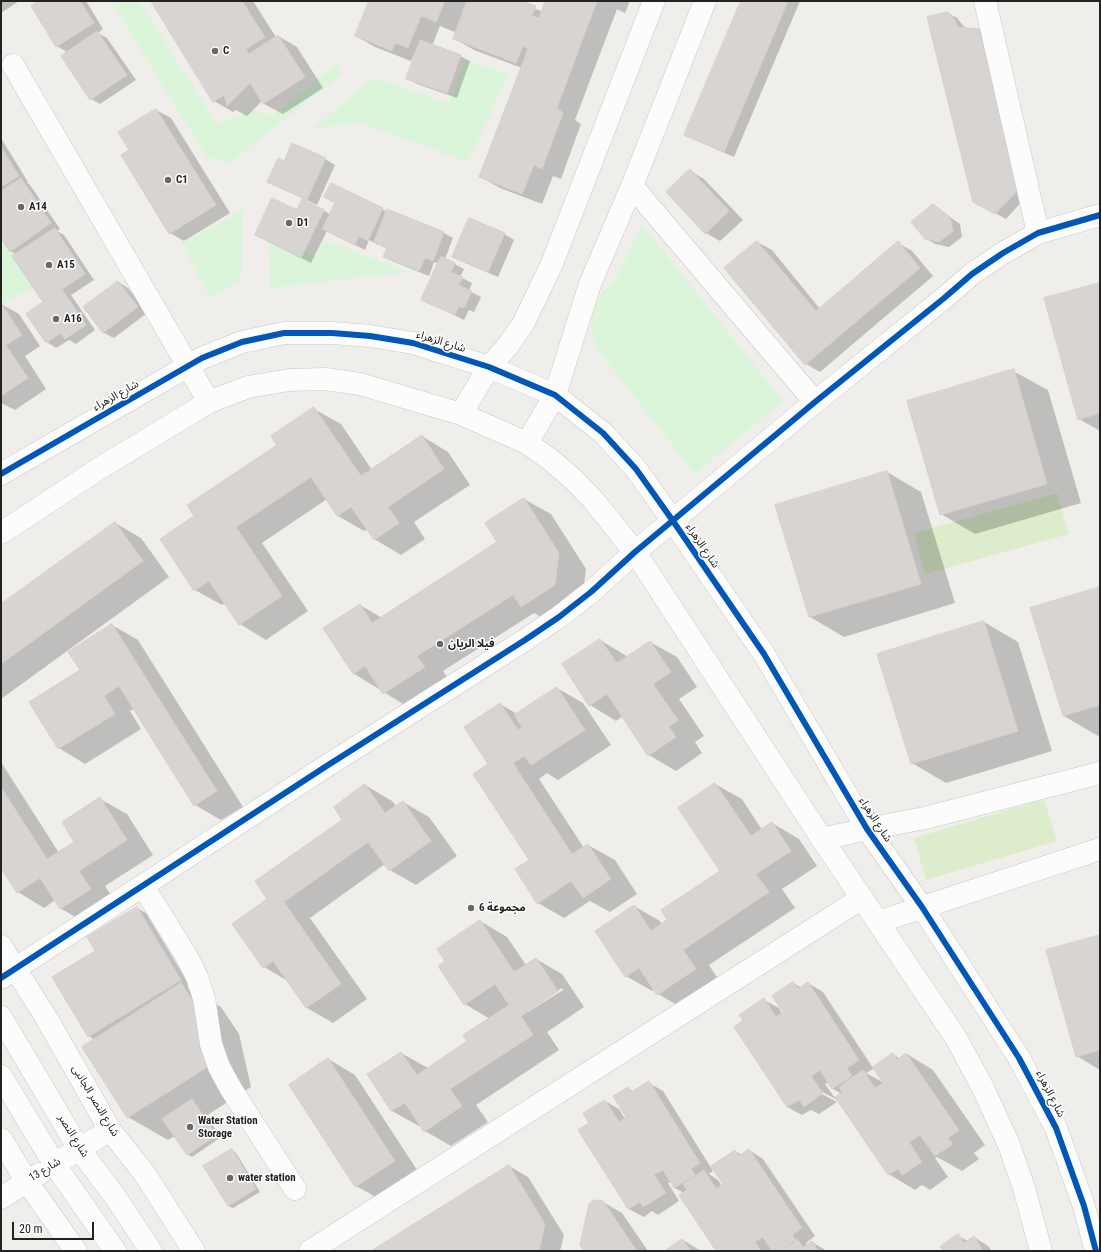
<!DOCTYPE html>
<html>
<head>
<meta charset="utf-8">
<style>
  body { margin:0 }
  #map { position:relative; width:1101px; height:1252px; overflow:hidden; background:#f0eeeb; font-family:"Roboto Condensed",sans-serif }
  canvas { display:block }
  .frame { position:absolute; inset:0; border:2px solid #222; pointer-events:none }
  .scale { position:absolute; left:12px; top:1222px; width:82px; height:18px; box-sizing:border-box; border:2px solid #222; border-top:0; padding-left:5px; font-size:12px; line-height:14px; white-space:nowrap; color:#222; -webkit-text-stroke:3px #fff; paint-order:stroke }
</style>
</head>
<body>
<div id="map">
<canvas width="1101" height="1252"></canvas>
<div class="frame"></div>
<div class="scale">20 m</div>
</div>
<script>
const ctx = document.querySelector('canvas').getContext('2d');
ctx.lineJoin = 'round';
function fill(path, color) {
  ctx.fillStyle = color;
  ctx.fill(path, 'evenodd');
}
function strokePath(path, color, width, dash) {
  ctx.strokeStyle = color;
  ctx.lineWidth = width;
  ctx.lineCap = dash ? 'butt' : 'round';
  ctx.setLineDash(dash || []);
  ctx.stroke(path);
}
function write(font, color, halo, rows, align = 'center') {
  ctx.font = font + ' "Roboto Condensed","Noto Sans Arabic",sans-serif';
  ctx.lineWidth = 3;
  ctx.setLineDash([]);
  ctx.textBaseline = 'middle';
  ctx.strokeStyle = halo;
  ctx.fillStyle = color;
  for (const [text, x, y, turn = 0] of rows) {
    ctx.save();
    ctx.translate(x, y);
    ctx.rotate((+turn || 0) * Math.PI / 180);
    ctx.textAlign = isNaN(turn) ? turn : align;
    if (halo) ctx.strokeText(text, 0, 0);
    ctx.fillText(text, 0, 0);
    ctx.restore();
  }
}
const grass = new Path2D(`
  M1057 493 1069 534 925 574 914 533Z
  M1044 799 1057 841 926 880 914 838Z`);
const park = new Path2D(`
  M111 1H139L216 123 255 110 272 116 336 64 342 74 228 164 206 156Z
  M465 60 509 74 468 162 359 122 311 130 375 77 448 104Z
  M243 210 241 279 210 298 182 243Z
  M642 225 783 401 695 474 598 350 591 331 592 312 602 292 616 279Z
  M6 236 34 287 1 305V239Z
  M268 237 316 256 324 240 409 272 271 288Z`);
const shadow = new Path2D(`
  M1 1H19L1 13Z
  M34 1H86L103 29 98 33 107 38 136 80 100 104 91 99 67 52 57 46 37 3Z
  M152 1H253L276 37 278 36 297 47 323 88 283 114 264 104 262 101 247 116 236 110 233 112 214 101Z
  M370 1H393L402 5 403 1H518L543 12 546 1H630L625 13 617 9 575 120 581 124 561 179 553 176 542 204 500 188 481 177 522 68 474 50 455 39 457 33 440 26 432 46 460 56 470 61 457 98 417 84 407 78 416 55 414 54 411 61 375 47 356 36Z
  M742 1H800L734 157 695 140 686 135Z
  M948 13 957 18 966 29 979 30 989 36 1027 196 1006 219 974 201Z
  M156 110 171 118 230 213 184 241 170 233 130 150Z
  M1 138 28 182 27 183 30 185 60 229 57 231 64 235 94 280 71 295 95 330 76 344 69 340 56 348 47 342 44 303 14 257 17 255 11 251 1 237Z
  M325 159 335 165 317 205 268 182 285 162Z
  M690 171 704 179 743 220 720 241 706 233Z
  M331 184 387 212 388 210 444 233 453 238 445 259 464 269 460 277 472 283 469 291 481 297 474 312 469 310 464 320 422 299 439 264 434 262 429 276 394 262 384 256 387 249 379 244 378 245 369 240 365 250 327 231 311 263 266 240 298 212 303 200 330 214 336 203Z
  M934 206 960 224 962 237 949 247 935 244 925 238Z
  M504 234 514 240 498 277 463 262 454 257Z
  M757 242 772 250 820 309 898 243 912 251 933 276 820 372 806 364Z
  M118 282 128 288 147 313 114 338 104 333 85 307Z
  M1100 284V431L1079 419Z
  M1 304 19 314 40 346 25 356 46 389 15 410 1 403Z
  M1013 371 1048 390 1081 503 975 534 941 514Z
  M314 409 341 424 372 470 422 436 448 452 470 485 414 522 425 539 401 555 374 539 368 529 364 531 338 516 327 499 262 543 308 611 266 640 240 624 225 603 222 605 195 590 196 516 278 445Z
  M887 472 921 492 955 603 844 637 810 617Z
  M524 499 551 514 586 569 582 600 548 621 534 613 443 671 451 683 411 709 353 673 360 605 382 618 498 543Z
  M115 523 141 538 169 577 1 699V605Z
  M1100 588V735L1098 736 1064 716 1031 609Z
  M984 622 1018 642 1052 751 946 783 912 763Z
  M112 625 138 640 243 807 221 820 195 805 134 709 130 711 141 729 85 764 59 748 81 671Z
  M600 640 628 657 650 642 677 657 697 687 679 699 704 736 695 742 702 753 676 771 649 755 623 716 616 721 590 705Z
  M557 688 583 703 611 745 558 780 547 773 539 779 584 848 588 845 615 860 637 894 610 912 590 901 564 918 538 903 531 860 489 764 500 704 517 714Z
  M1 762 59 853 76 842 100 799 127 814 153 855 105 886 117 904 87 924 60 908 55 900 44 908 18 892 1 866Z
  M715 784 742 799 762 830 772 823 799 839 817 866 782 889 795 908 709 965 722 985 684 1009 658 994 655 990 652 991 626 976 634 906 660 921 662 924 722 871Z
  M365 785 392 801 396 806 403 802 429 817 457 856 416 885 390 870 385 864 310 918 367 999 333 1023 307 1008 288 981 264 967 268 899 344 820Z
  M137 908 146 913 190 986 187 988 221 1007 239 1034 251 1087 206 1116 221 1137 192 1157 187 1154 175 1136 168 1140 128 1117 83 1047 95 1040 89 1036 53 978 97 951Z
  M480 921 507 937 526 965 536 959 562 974 584 1007 547 1032 559 1050 476 1105 488 1122 451 1146 425 1131 421 1125 419 1126 392 1111 369 1075 401 1053 428 1068 469 1042 490 1019 465 1004 447 962ZM562 988 563 990 528 1012V1010Z
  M1100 936V1070L1077 1056Z
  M793 983 802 988 808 983 823 992 873 1068 893 1054 900 1059 907 1054 933 1070 985 1145 974 1153 979 1159 962 1171 937 1157 935 1158 948 1177 930 1190 922 1185 915 1190 889 1174 839 1101 819 1090 818 1092 837 1102 819 1114 811 1110 802 1115 787 1107 745 1021 764 1000 779 1008 782 1014 784 1013ZM875 1068 886 1084 866 1073ZM829 1082 833 1089 842 1094 835 1098 825 1084Z
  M328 1059 355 1075 421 1176 383 1201 356 1186Z
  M649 1083 663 1091 713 1171 709 1174 718 1180 722 1186 725 1184 735 1151 742 1155 749 1150 763 1159 815 1236 806 1243 807 1245 812 1242 827 1251H773L772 1248 769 1251H717L684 1193 675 1188 671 1182 668 1183 679 1201 658 1215 652 1211 644 1217 629 1209 580 1130 590 1123 605 1101 619 1109 625 1119 627 1118 628 1088 634 1092Z
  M232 1150 236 1153 260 1192 233 1208 228 1206Z
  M509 1166 528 1177 564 1235 560 1251H373Z
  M603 1202 622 1213 648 1251H585Z
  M958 1236 968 1241 974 1237 988 1246 992 1251H944Z
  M683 1240 701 1251H667Z`);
const building = new Path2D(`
  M39 1H80L94 23 56 47 31 6Z
  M151 1H242L265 37 246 49 249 54 278 35 305 77 263 104 250 83 227 106 224 95 213 102Z
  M369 1H395L401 4 402 1H445L436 22 421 16 408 48 395 43 392 51 355 36Z
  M467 1H521L536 6 532 16 539 18 545 1H597L557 108 563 113 542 169 534 165 522 194 479 177 528 49 523 46 516 63 453 39Z
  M741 1H788L724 152 684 135Z
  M948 12 955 20 958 27 979 29 1018 190 995 214 973 202 927 17Z
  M97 31 127 75 90 100 61 56Z
  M420 40 461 55 447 93 406 79Z
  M156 109 216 205 169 234 121 155 129 150 118 132Z
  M292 143 326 158 307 200 267 182 278 158 284 161Z
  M1 147 19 176 1 187Z
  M690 169 729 211 705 234 666 192Z
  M21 178 51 223 10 252 1 238V191Z
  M331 183 383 208 368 241 359 236 355 245 322 229 335 203 324 197Z
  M272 198 297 210 302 199 324 210 301 258 255 235Z
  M933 204 950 217 953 231 939 242 925 239 911 222Z
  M387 209 444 232 433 261 425 258 419 271 383 257 387 248 374 242Z
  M469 218 505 233 488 272 452 257Z
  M55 228 85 274 43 302 12 256Z
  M757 241 816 311 898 241 920 268 805 365 724 268Z
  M441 256 455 263 451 272 463 277 459 285 472 291 464 308 459 306 455 315 421 300Z
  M118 281 138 307 103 333 83 307Z
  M1100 283V413L1078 420 1044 298Z
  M62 289 86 325 65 339 61 333 46 343 26 314Z
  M1 303 22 335 6 345 28 378 1 396Z
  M1014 369 1047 484 940 515 907 401Z
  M314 407 361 476 422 435 444 469 388 507 399 523 374 540 351 507 337 516 311 477 236 527 282 596 239 625 209 581 194 591 160 539 194 516 187 505 277 445 271 436Z
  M887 471 921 584 809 617 775 505Z
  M524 498 559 553 555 585 521 607 513 595 417 656 425 667 383 694 365 666 353 674 323 628 360 604 372 623 497 542 485 523Z
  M115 522 143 561 1 664V604Z
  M1100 587V705L1063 716 1030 608Z
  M984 621 1018 731 911 764 877 654Z
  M112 624 217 791 194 806 119 686 104 696 115 714 58 749 29 702 80 670 68 652Z
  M600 639 617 663 650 641 671 672 653 684 678 720 669 727 676 737 648 756 607 694 589 706 562 664Z
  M557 687 585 730 531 765 524 756 513 763 572 854 588 844 611 879 583 898 571 881 537 904 515 869 529 860 473 774 488 764 464 727 500 703 518 730 522 727 514 715Z
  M715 783 751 836 772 822 791 851 756 874 769 892 683 950 696 969 657 995 639 968 625 977 595 931 634 905 651 931 667 920 661 910 720 871 678 808Z
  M365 784 385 813 403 801 431 841 389 871 368 842 284 902 341 984 306 1008 273 961 263 968 232 924 267 899 255 881 342 820 334 807Z
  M1 787 47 859 74 842 62 822 100 797 127 840 79 871 91 889 60 909 40 878 17 893 1 868Z
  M137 907 181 980 88 1037 52 977 95 951 87 937Z
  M480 920 514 972 536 958 558 991 521 1016 533 1035 450 1089 462 1106 424 1132 405 1103 391 1111 367 1074 401 1052 417 1075 467 1041 463 1035 509 1005 495 984 464 1005 438 966 445 961 437 949Z
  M1100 935V1050L1076 1057 1046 950Z
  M793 982 798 989 808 982 859 1060 847 1068 852 1076 832 1089 820 1070 811 1076 823 1093 804 1107 799 1100 787 1107 734 1027 743 1020 739 1015 764 998 776 1017 783 1012 772 996Z
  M181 983 199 1010 212 1064 127 1118 82 1047Z
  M893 1053 897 1060 906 1053 959 1130 948 1138 953 1144 935 1156 920 1135 909 1142 922 1162 902 1175 898 1169 888 1175 835 1097 842 1092 839 1087 863 1070 875 1088 883 1083 873 1067Z
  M328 1058 395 1161 355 1187 289 1085Z
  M649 1081 700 1163 691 1169 695 1175 674 1188 663 1170 654 1175 666 1193 643 1207 640 1202 628 1209 578 1130 589 1123 583 1113 605 1100 619 1122 626 1117 613 1096 628 1087 631 1092Z
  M192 1099 217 1135 187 1155 162 1119Z
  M232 1149 256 1189 228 1206 203 1166Z
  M749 1149 802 1228 792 1235 796 1241 780 1251H772L763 1237 755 1242 761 1251H716L679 1195 687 1190 683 1184 704 1170 716 1189 723 1184 711 1166 735 1150 739 1156Z
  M509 1165 545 1224 539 1251H371Z
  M594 1200 603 1201 637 1251H584L580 1245 589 1204Z
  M958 1234 964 1243 974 1236 983 1251H943L940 1247Z
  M682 1239 691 1251H665Z
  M797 1239 803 1247 812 1241 818 1251H780Z`);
const minor = new Path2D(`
  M985 1 1038 233
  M13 65 209 402
  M632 186 815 402
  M461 414 489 367 507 347 523 324 551 266 654 1
  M527 443 555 395 590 284 632 186 705 1
  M1 474 77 430 202 358 242 342 284 333H332L370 336 413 343 489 367 555 395 603 433 636 469 673 521 764 654 867 829 922 907 1019 1058 1056 1128 1084 1206 1096 1251
  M1 533 100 468 209 402 248 387 289 380 326 379 360 384 461 414 527 443 551 460 575 481 594 501 635 552 822 839 956 1038 983 1088 1009 1145 1024 1188 1041 1251
  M822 839 867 829 925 818 1100 773
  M143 886 187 957 197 977 204 998 211 1044 219 1067 231 1089 295 1189
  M878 922 1100 849
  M1 946 47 1019 110 1130 144 1173 194 1251
  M1 978 325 767 525 640 559 617 591 592 635 552 815 402 943 299 972 274 1003 253 1038 233 1100 215
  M1 1017 79 1149 114 1195 151 1251
  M1 1076 55 1165 115 1251
  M1 1139 27 1182 76 1251
  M66 1157 110 1130
  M1 1198 39 1174
  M310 1251 862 898`);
const cycleway = new Path2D(`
  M1 474 77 430 202 358 242 342 284 333H332L370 336 413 343 489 367 555 395 603 433 636 469 673 521 764 654 867 829 922 907 1019 1058 1056 1128 1084 1206 1096 1251
  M1 978 325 767 525 640 559 617 591 592 635 552 815 402 943 299 972 274 1003 253 1038 233 1100 215`);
const markers = [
  [215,51,4,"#6a6968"],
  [168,180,4,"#6a6968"],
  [21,207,4,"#6a6968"],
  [289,223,4,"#6a6968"],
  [49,265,4,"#6a6968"],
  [56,319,4,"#6a6968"],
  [440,644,4,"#6a6968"],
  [471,908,4,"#6a6968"],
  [190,1127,4,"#6a6968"],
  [230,1178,4,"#6a6968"]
];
const poiNames = [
  ["C",223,51],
  ["C1",176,180],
  ["A14",29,207],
  ["D1",297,223],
  ["A15",57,265],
  ["A16",64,319],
  ["فيلا الريان",448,644],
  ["مجموعة 6",479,908],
  ["Water Station",198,1121],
  ["Storage",198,1134],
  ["water station",238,1178]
];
const streetNames = [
  ["شارع الزهراء",441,342,17],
  ["شارع الزهراء",116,396,-30],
  ["شارع الزهراء",702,546,56],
  ["شارع الزهراء",875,820,57],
  ["شارع الزهراء",1050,1094,63],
  ["شارع النصر الجانبى",95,1101,59],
  ["شارع النصر",73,1136,58],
  ["شارع 13",45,1170,-32]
];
fill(grass, '#ddeccb');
fill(park, '#daf5da');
fill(shadow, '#0003');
fill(building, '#d7d4d2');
strokePath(building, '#d3d0cc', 1);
strokePath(minor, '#c9c8c7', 23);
strokePath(minor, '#fdfcfc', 22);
strokePath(cycleway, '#0057b8', 6);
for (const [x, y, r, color] of markers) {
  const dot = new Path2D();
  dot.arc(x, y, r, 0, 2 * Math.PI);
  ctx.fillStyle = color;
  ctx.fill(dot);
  strokePath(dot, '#fff', 1.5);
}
write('bold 11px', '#222', '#fff', poiNames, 'left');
write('11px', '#222', '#fff', streetNames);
</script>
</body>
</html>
